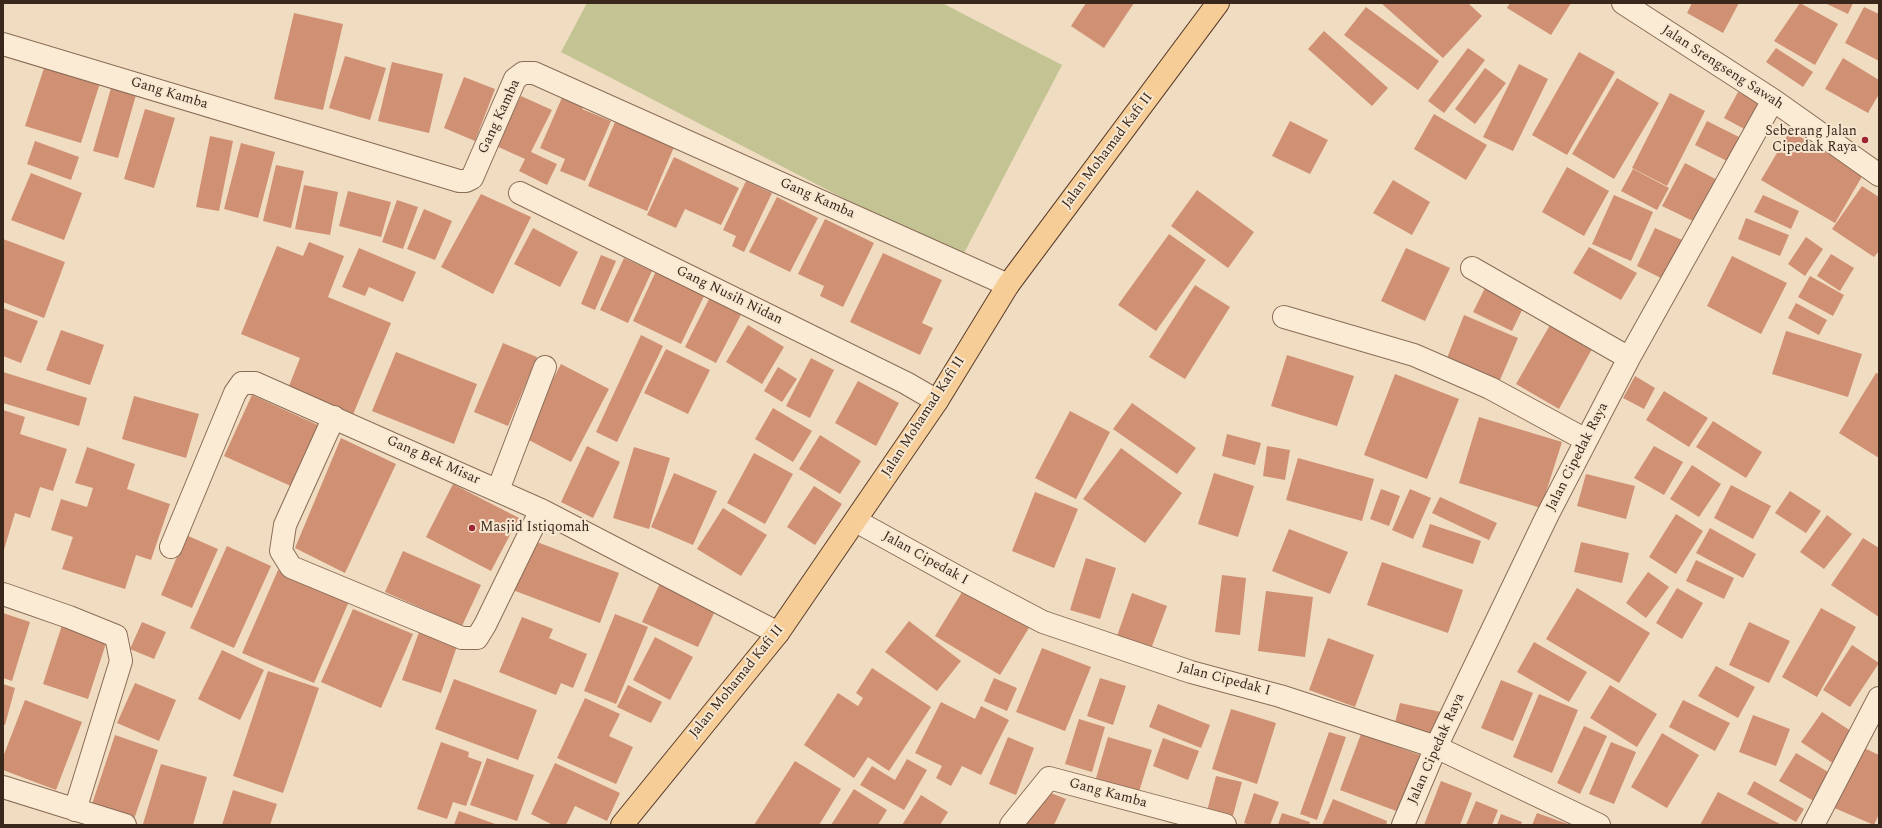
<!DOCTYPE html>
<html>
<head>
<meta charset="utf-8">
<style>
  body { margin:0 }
  #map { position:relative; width:1882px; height:828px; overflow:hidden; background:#f0dcc0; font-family:Spectral,serif }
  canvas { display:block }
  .frame { position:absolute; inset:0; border:4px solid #39271c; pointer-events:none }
</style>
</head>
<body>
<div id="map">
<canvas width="1882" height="828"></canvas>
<div class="frame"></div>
</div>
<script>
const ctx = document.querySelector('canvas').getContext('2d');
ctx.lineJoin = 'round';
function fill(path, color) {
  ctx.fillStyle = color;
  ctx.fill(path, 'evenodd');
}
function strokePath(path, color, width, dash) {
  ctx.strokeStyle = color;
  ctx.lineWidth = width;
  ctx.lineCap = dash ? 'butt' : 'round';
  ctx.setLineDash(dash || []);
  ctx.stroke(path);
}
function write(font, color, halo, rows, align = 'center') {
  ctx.font = font + ' Spectral,serif';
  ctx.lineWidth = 4;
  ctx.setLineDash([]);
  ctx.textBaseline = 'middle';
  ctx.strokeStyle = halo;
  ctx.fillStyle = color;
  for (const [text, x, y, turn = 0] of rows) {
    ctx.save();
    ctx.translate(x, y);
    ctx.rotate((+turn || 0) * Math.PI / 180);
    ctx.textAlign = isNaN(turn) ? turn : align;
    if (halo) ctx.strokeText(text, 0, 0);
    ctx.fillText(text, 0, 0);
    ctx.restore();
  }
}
const cemetery = new Path2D(`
  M587 3H942L1062 65 961 259 561 52Z`);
const building = new Path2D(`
  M1086 3H1134L1104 48 1071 26Z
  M1381 3H1468L1482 16 1443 58Z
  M1510 3H1571L1551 35 1507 8Z
  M1692 3H1739L1723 33 1687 13Z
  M1800 3 1838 24 1815 65 1774 41Z
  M1825 3H1853L1848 14Z
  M1366 7 1439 61 1418 90 1344 35Z
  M1864 7 1879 14V61L1845 43Z
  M294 13 343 24 323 110 274 99Z
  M1324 31 1388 88 1372 106 1308 49Z
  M1468 48 1485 60 1444 113 1428 101Z
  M1776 48 1813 72 1803 87 1766 62Z
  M1579 52 1615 72 1567 155 1532 135Z
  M345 56 386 68 370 120 329 108Z
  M1843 58 1879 80V94L1868 113 1825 89Z
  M392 62 443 74 429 133 378 121Z
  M1519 64 1548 79 1513 151 1483 137Z
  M45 65 100 83 81 143 25 126Z
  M1485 68 1506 83 1475 124 1455 109Z
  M464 77 495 89 475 141 444 128Z
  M1617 78 1659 103 1614 179 1572 154Z
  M111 88 136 95 118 158 93 151Z
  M1738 92 1762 104 1748 131 1724 118Z
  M564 93 585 102 582 109 611 121 585 181 560 171 565 159 540 148Z
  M1670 93 1705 111 1667 186 1632 168Z
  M521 96 552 110 531 152 557 164 547 185 519 171 525 159 496 146Z
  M145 109 175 118 154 188 124 179Z
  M1434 114 1487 145 1466 180 1414 149Z
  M1290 121 1328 140 1310 174 1272 156Z
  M1707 121 1741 138 1729 162 1695 145Z
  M615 122 674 147 647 211 588 186Z
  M1790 131 1864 173 1835 223 1761 180Z
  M210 136 233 141 219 211 196 207Z
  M35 141 79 157 71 180 27 164Z
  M241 143 275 152 258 218 224 209Z
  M674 157 739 188 721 225 685 209 676 228 647 215Z
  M1685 163 1723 183 1701 225 1662 206Z
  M276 165 304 171 291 228 263 221Z
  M1567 167 1609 191 1584 236 1542 212Z
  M1633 169 1669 188 1657 210 1621 191Z
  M31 173 82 193 64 240 11 220Z
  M1393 180 1430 202 1412 235 1373 213Z
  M746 181 772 193 744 252 732 246 736 236 723 230Z
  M304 185 338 192 330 235 295 229Z
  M1862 186 1879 197V251L1874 257 1832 229Z
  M1197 190 1254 232 1228 268 1171 226Z
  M348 191 391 202 381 237 339 226Z
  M481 194 531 217 493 294 441 267Z
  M1614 195 1653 212 1631 261 1592 244Z
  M1763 195 1799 211 1791 229 1754 212Z
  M777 197 818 218 790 272 749 252Z
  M397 200 418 207 403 249 382 242Z
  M424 209 452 221 435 260 407 249Z
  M1746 218 1789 235 1780 256 1738 239Z
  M825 219 874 243 843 307 820 296 824 286 798 274Z
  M533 228 578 252 560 287 514 264Z
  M1655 228 1682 240 1663 279 1637 266Z
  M1169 234 1206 260 1156 331 1118 305Z
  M1806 237 1823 249 1805 276 1788 264Z
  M3 239 65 262 44 318 3 302Z
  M309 242 344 256 328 297 391 323 352 417 287 391 300 358 241 334 277 246 303 256Z
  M1589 247 1637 273 1621 300 1573 273Z
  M359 248 416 272 403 302 369 287 365 296 342 287Z
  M1406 248 1450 268 1425 321 1381 301Z
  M883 253 942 280 922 323 933 328 920 355 850 322Z
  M1831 254 1854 268 1840 291 1817 276Z
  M601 255 616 261 595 310 581 304Z
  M1732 256 1787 283 1761 334 1707 306Z
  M624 258 652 271 628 323 600 310Z
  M656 271 705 294 681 344 633 321Z
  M1810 276 1844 295 1833 316 1798 297Z
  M1487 284 1525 304 1512 331 1473 312Z
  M1195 285 1230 307 1185 379 1149 357Z
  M711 295 743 311 716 363 685 347Z
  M1796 303 1827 320 1819 335 1788 318Z
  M3 308 38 321 21 363 3 356Z
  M1464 315 1518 338 1500 380 1447 358Z
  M748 325 784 347 762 384 726 362Z
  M1550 325 1592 349 1559 409 1516 384Z
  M61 330 104 345 90 385 46 370Z
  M1786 331 1862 354 1848 397 1772 374Z
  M641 335 663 346 617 442 596 432Z
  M503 343 537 357 508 426 474 412Z
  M666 349 710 370 688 414 644 393Z
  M396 352 477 384 454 444 372 411Z
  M1287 355 1354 376 1337 426 1271 406Z
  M811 358 834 370 810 418 786 406Z
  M561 364 609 389 571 462 523 437Z
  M778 367 797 379 782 402 764 391Z
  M3 372 87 398 79 426 3 403Z
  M1876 373 1879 374V458L1839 433Z
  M1395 374 1459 399 1427 479 1364 455Z
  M1635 376 1655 388 1644 409 1623 398Z
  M858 381 899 403 876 446 835 423Z
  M1664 391 1708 418 1689 447 1646 420Z
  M252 395 320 426 293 487 224 456Z
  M134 396 199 414 186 458 122 439Z
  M1132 403 1196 448 1177 474 1113 429Z
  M773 408 812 431 793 462 755 439Z
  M3 410 25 417 20 434 67 449 53 491 40 487 30 518 15 513 3 553Z
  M1070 411 1110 432 1076 499 1035 478Z
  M1479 417 1562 442 1541 508 1459 483Z
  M1713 421 1762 452 1746 478 1696 447Z
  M1227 434 1261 443 1255 465 1222 456Z
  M820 435 861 461 840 494 799 469Z
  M341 438 396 464 345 573 295 548Z
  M587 446 620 462 593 518 561 502Z
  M1267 446 1290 450 1285 480 1263 476Z
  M1654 446 1683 462 1664 495 1634 478Z
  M87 447 135 464 127 489 170 504 151 560 136 555 125 589 62 569 73 537 51 530 61 499 87 507 93 488 75 483Z
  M634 447 670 458 649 529 613 518Z
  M1121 448 1182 493 1145 543 1083 499Z
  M754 453 793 474 765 524 727 503Z
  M1298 458 1374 479 1362 521 1286 500Z
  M1692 465 1721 484 1699 517 1670 499Z
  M674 473 717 491 693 545 651 527Z
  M1214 473 1254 486 1238 537 1198 524Z
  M1586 474 1635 486 1626 519 1577 506Z
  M453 484 519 518 491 571 426 537Z
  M1731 485 1771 506 1753 539 1714 518Z
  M814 486 842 504 815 545 787 527Z
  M1381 489 1400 496 1389 526 1370 519Z
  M1410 489 1431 498 1413 539 1392 530Z
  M1790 491 1821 511 1806 533 1775 513Z
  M1035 492 1078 509 1054 568 1012 551Z
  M1440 497 1497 523 1489 540 1432 513Z
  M723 508 767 535 741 576 697 549Z
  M1676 514 1703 531 1676 574 1649 557Z
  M1827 515 1852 534 1824 569 1800 552Z
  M1430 524 1481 541 1473 564 1422 547Z
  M1710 528 1756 554 1743 578 1696 553Z
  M1289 529 1348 552 1330 594 1272 571Z
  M186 535 218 549 192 608 161 595Z
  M1863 538 1879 548V617L1831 585Z
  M529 539 619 573 600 623 510 589Z
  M1581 542 1629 553 1622 583 1574 572Z
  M227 546 271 566 234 648 190 628Z
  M403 551 481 585 462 626 385 592Z
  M1086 558 1116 568 1100 619 1070 610Z
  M1696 560 1734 578 1724 599 1686 581Z
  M1382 562 1463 590 1448 633 1367 605Z
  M278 570 350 599 314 683 242 653Z
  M1648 572 1669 587 1646 618 1626 603Z
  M1222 575 1246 578 1240 635 1215 632Z
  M661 581 717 607 698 647 642 622Z
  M967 584 1032 623 1000 675 935 636Z
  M1577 588 1650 633 1619 683 1546 639Z
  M1677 588 1703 603 1682 639 1656 623Z
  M1266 591 1313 597 1305 657 1258 651Z
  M1132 593 1167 606 1151 649 1117 636Z
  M1821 608 1856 627 1817 697 1782 677Z
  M353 609 413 634 381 708 321 682Z
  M3 613 30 622 12 681 3 678Z
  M615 614 648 627 616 704 584 691Z
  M522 617 553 629 549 638 587 654 573 688 561 683 556 695 499 672Z
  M909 621 961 661 937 691 885 652Z
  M63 622 108 637 88 699 43 684Z
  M142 622 166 632 154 659 130 649Z
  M1749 622 1790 641 1769 683 1729 665Z
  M419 632 457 646 441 693 402 680Z
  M655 637 693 657 670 700 633 680Z
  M1328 638 1374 655 1355 707 1309 690Z
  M1534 642 1587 672 1569 702 1517 672Z
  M1852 645 1879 663 1850 707 1823 690Z
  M1042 648 1091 667 1065 731 1016 712Z
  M222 650 264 670 240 720 198 699Z
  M1716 666 1755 687 1738 718 1698 696Z
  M872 668 931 707 889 771 868 757 854 778 804 745 838 693 858 706 863 698 856 693Z
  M268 671 319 688 283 793 233 776Z
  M994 678 1017 688 1007 711 984 701Z
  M1100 678 1126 686 1113 725 1087 716Z
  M454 679 537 710 518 760 435 729Z
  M1501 680 1533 693 1513 741 1481 728Z
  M135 683 176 700 159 741 117 723Z
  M3 684 15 688 5 725 3 724Z
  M628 685 662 702 651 723 617 707Z
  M1610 685 1657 714 1637 747 1590 718Z
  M1539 694 1578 710 1552 773 1513 757Z
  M585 698 620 714 609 736 633 747 616 784 557 758Z
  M25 700 82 722 56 790 3 770V757Z
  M1683 700 1730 723 1715 751 1669 727Z
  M941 702 975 719 981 706 1009 720 981 775 962 766 951 786 936 778 942 766 915 753Z
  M1400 703 1441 712 1436 736 1394 726Z
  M1158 704 1210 725 1201 748 1149 727Z
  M1231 709 1276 723 1257 784 1212 769Z
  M1822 712 1857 735 1837 766 1801 742Z
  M1753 715 1790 729 1776 766 1739 752Z
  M1079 719 1105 727 1092 772 1065 764Z
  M1584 726 1607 736 1580 794 1557 783Z
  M1329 732 1346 737 1317 820 1300 814Z
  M1662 733 1699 755 1667 808 1631 787Z
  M1361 734 1420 755 1399 812 1340 790Z
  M115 735 158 750 133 822 91 807Z
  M1008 737 1034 748 1016 795 989 784Z
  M1108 737 1152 750 1137 798 1094 785Z
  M1163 738 1199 751 1188 780 1153 766Z
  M441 742 469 752 468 757 482 762 466 806 453 802 447 819 417 809Z
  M1611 742 1636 752 1614 804 1589 794Z
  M1860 746 1879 755V814L1874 825 1832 807Z
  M1796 753 1835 776 1819 804 1779 781Z
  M487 758 534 775 517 821 470 805Z
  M907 759 927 770 904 810 860 785 872 766 895 780Z
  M795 761 841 789 819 825H754Z
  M555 763 620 793 607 821 575 806 566 825H553L531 814Z
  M161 764 207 777 193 825 143 824Z
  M1216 776 1242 782 1231 823 1206 815Z
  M1441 781 1472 793 1460 825H1424Z
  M1754 781 1804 809 1796 822 1747 794Z
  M854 789 887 810 878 825H831Z
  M233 790 277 804 270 825H222Z
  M1043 790 1066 799 1054 825H1024Z
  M1718 792 1782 825H1700Z
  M1254 793 1279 802 1270 825H1250L1244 823Z
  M921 795 948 812 940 825H902Z
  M1333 799 1387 821 1386 825H1322Z
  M1476 801 1498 810 1492 825H1466Z
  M459 811 498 825H454Z
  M1282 813 1310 822 1309 825H1278Z
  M1537 813 1571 825H1532Z
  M1501 814 1522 822 1521 825H1497Z`);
const minor = new Path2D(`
  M1623 3 1773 100 1879 175
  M3 44 459 181H466L472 178 515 79 523 73H534L1008 285
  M520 193 906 383 937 401
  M1472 268 1629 358
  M1284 317 1414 355 1490 388 1586 440
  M334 417 285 525 281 551 291 567 462 638H477L485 625 541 510
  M498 490 545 367
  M856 521 963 580 1043 622 1191 672 1280 696 1436 747 1599 825
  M171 547 235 393 242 383H255L541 510 778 633
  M3 594 69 617 116 636 121 661 75 810
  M3 787 125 825
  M1011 825 1049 778 1225 825
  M1403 825 1436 747 1547 516 1629 358 1773 100
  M1813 825 1879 698`);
const major = new Path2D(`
  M622 825 778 633 937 401 1008 285 1218 3`);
const markers = [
  [1865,140,4,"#9d2433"],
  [472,528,4,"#9d2433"]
];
const streetNames = [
  ["Jalan Srengseng Sawah",1722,68,33],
  ["Gang Kamba",169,94,17],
  ["Gang Kamba",500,117,-65],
  ["Jalan Mohamad Kafi II",1108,151,-53],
  ["Gang Kamba",817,199,24],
  ["Gang Nusih Nidan",729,296,26],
  ["Jalan Mohamad Kafi II",924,417,-57],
  ["Jalan Cipedak Raya",1578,457,-63],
  ["Gang Bek Misar",433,461,24],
  ["Jalan Cipedak I",925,559,29],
  ["Jalan Cipedak I",1224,680,15],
  ["Jalan Mohamad Kafi II",737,682,-51],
  ["Jalan Cipedak Raya",1437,749,-66],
  ["Gang Kamba",1108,794,15]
];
const poiNames = [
  ["Seberang Jalan",1857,132],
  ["Cipedak Raya",1857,148],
  ["Masjid Istiqomah",480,528,"left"]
];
fill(cemetery, '#c3c394');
fill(building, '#d09074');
strokePath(minor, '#8a6c57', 24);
strokePath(major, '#583b2c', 24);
strokePath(minor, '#fbebd4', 22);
strokePath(major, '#f6cd96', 22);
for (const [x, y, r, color] of markers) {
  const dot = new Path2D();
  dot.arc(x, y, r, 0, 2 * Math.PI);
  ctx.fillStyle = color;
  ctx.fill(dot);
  strokePath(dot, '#f7e7d0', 1.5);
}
write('14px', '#39271c', '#f7e7d0', streetNames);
write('14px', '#39271c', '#f7e7d0', poiNames, 'right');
</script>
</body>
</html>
